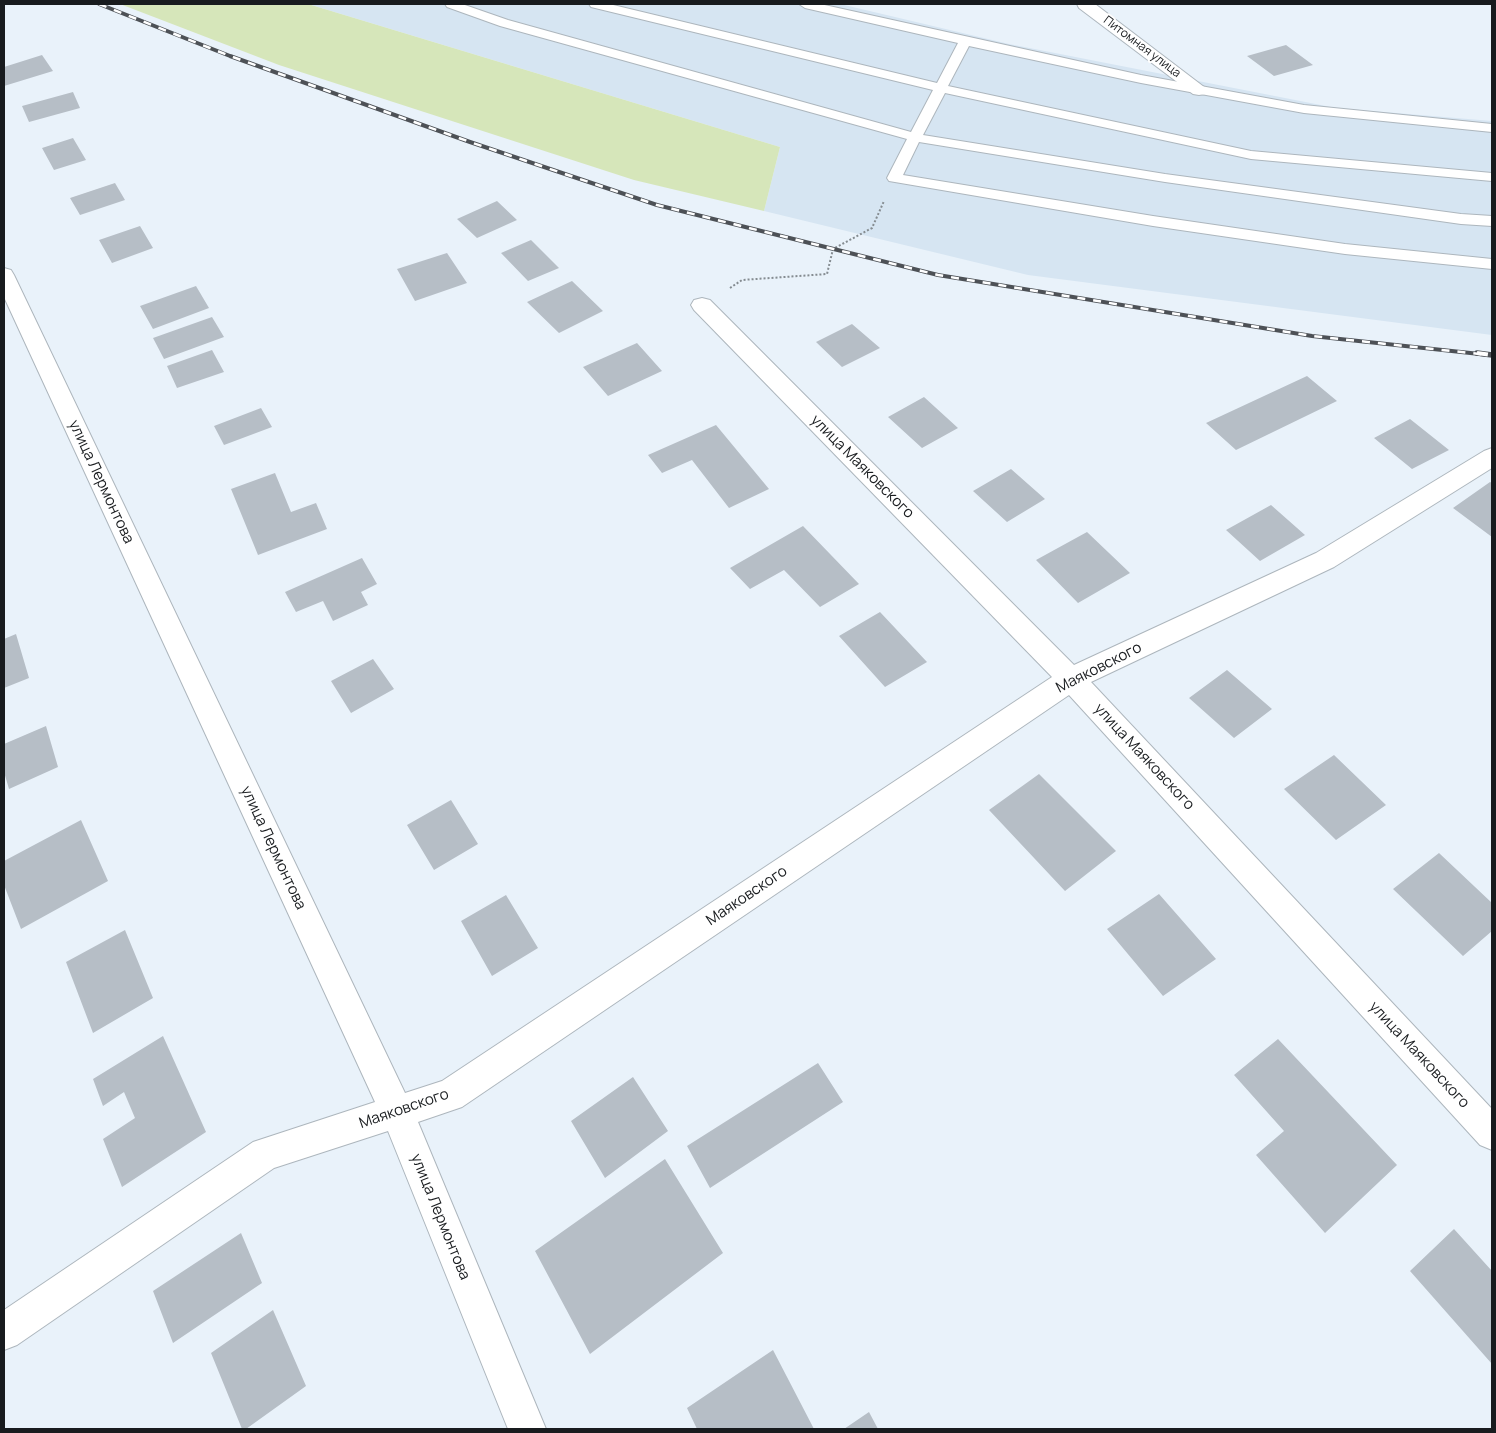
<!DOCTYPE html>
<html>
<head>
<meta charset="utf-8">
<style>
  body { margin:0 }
  #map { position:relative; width:1496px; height:1433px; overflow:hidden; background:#e9f2fa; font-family:Manrope,sans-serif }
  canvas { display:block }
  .frame { position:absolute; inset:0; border:5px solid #181b1e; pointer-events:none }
</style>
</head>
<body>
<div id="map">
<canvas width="1496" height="1433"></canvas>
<div class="frame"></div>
</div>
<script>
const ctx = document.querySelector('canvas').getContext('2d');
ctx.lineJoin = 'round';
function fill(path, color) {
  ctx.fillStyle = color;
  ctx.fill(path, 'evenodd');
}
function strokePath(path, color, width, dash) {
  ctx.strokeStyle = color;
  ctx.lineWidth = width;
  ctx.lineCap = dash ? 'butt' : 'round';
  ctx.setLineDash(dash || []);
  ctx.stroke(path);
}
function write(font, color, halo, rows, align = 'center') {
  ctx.font = font + ' Manrope,sans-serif';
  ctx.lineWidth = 4;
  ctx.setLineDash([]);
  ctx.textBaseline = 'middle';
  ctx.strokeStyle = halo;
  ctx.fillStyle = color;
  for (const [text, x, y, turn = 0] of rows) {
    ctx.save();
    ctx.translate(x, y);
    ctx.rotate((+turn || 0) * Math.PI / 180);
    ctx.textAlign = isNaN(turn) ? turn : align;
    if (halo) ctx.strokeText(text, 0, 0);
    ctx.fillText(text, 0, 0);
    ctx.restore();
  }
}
const built = new Path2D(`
  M308 4H840L1009 44 1336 108 1492 121V335L1028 275 764 211 780 147Z`);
const green = new Path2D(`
  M120 4H308L780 147 764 211 634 180 279 65Z`);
const building = new Path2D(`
  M1286 45 1313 65 1274 76 1247 56Z
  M42 55 53 71 4 86V67Z
  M73 92 80 108 29 122 22 106Z
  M73 138 86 160 54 170 42 148Z
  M115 183 125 200 80 215 70 198Z
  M497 201 517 220 477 238 457 219Z
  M140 226 153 248 112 263 99 240Z
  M531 240 559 268 528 281 501 253Z
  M447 253 467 283 415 301 397 269Z
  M572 281 603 311 559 333 527 302Z
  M196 286 209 308 153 329 140 306Z
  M212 317 224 337 164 359 153 338Z
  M852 324 880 348 842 367 816 342Z
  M637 343 662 371 608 396 583 367Z
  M212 350 224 372 177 388 167 366Z
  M1307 376 1337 401 1236 450 1206 423Z
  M924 397 958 428 922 448 888 417Z
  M261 408 272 427 224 445 214 426Z
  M1410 419 1449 450 1412 469 1374 438Z
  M716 425 769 489 729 508 692 460 662 473 648 455Z
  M1011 469 1045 499 1007 522 973 491Z
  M275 473 291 512 316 503 327 529 258 555 231 489Z
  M1490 482 1492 483V537L1453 508Z
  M1271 505 1305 535 1260 561 1226 530Z
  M803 526 859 584 820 607 784 570 750 589 730 568Z
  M1087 532 1130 573 1078 603 1036 560Z
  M362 558 377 584 361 592 368 605 333 621 323 601 296 612 285 592Z
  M880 612 927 662 885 687 839 636Z
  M16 634 29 678 4 688V639Z
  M373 659 394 689 351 713 331 681Z
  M1227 670 1272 709 1234 738 1189 698Z
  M46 726 58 767 9 789 4 772V744Z
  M1334 755 1386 805 1336 840 1284 789Z
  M1039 774 1116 851 1065 891 989 810Z
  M451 800 478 844 434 870 407 825Z
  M81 820 108 881 21 929 4 885V861Z
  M1439 853 1492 903V931L1463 956 1393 889Z
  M1159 894 1216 959 1163 996 1107 929Z
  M506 895 538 948 492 976 461 921Z
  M125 930 153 998 93 1033 66 962Z
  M163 1036 206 1132 122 1187 103 1139 135 1118 124 1092 103 1106 93 1079Z
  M1278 1039 1397 1165 1325 1233 1256 1155 1284 1131 1234 1075Z
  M818 1063 843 1102 710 1188 687 1146Z
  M633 1077 668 1131 605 1178 571 1121Z
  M665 1159 723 1253 590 1354 535 1251Z
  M1454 1229 1492 1271V1364L1410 1271Z
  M241 1233 262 1283 173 1343 153 1291Z
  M273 1310 306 1386 246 1429H242L211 1353Z
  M773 1350 814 1429H697L687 1408Z
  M869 1412 878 1429H844Z`);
const path = new Path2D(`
  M730 288 742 280 827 274 833 249 872 228 884 201`);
const lane = new Path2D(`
  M445 4H462L508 20 911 132 933 90 591 7 589 4H609L937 83 958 43 805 8 799 4H820L1141 75 1304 105 1492 124V132L1304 113 1141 83 969 46 948 86 1251 151 1492 173V181L1251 159 945 93 923 135 1165 174 1461 214 1492 216V226L1461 224 1165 182 919 142 903 175 1153 216 1345 244 1492 259V269L1345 254 1153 226 889 181 887 178 907 139 500 26 447 7Z`);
const street = new Path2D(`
  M1077 4H1095L1208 90 1205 94 1199 95 1193 94 1079 8Z
  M4 268 11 270 14 275 405 1093 442 1081 1052 677 694 310 691 305 694 300 702 298 710 300 1074 665 1316 553 1484 451 1492 448V468L1334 567 1091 682 1492 1109V1150L1480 1145 1069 695 462 1107 418 1122 546 1429H508L388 1131 274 1168 17 1345 4 1350V1310L253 1142 375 1102 4 297Z`);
const railFar1 = new Path2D(`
  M99 4 230 56 470 142 657 205 938 275 1312 336 1489 355`);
const rail = new Path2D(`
  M1477 353 1492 355`);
const farStreetnames = [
  ["Питомная улица",1142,47,37]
];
const streetNames = [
  ["улица Маяковского",862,467,45],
  ["улица Лермонтова",101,482,65],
  ["Маяковского",1099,668,-27],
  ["улица Маяковского",1144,757,47],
  ["улица Лермонтова",273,848,65],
  ["Маяковского",747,896,-34],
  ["улица Маяковского",1419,1055,47],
  ["Маяковского",404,1109,-19],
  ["улица Лермонтова",440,1217,68]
];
fill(built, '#d6e5f2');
fill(green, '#d6e6ba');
fill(building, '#b6bec6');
strokePath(lane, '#adb6bd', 2);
strokePath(street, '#adb6bd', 2);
strokePath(path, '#858c91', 2, [2, 2]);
fill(lane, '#fff');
fill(street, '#fff');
strokePath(railFar1, '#4d5156', 4);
strokePath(rail, '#4d5156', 5.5);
strokePath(railFar1, '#fff', 2.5, [8]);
strokePath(rail, '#fff', 4, [11]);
write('12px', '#181b1e', '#fff', farStreetnames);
write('15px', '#181b1e', '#fff', streetNames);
</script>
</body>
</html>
